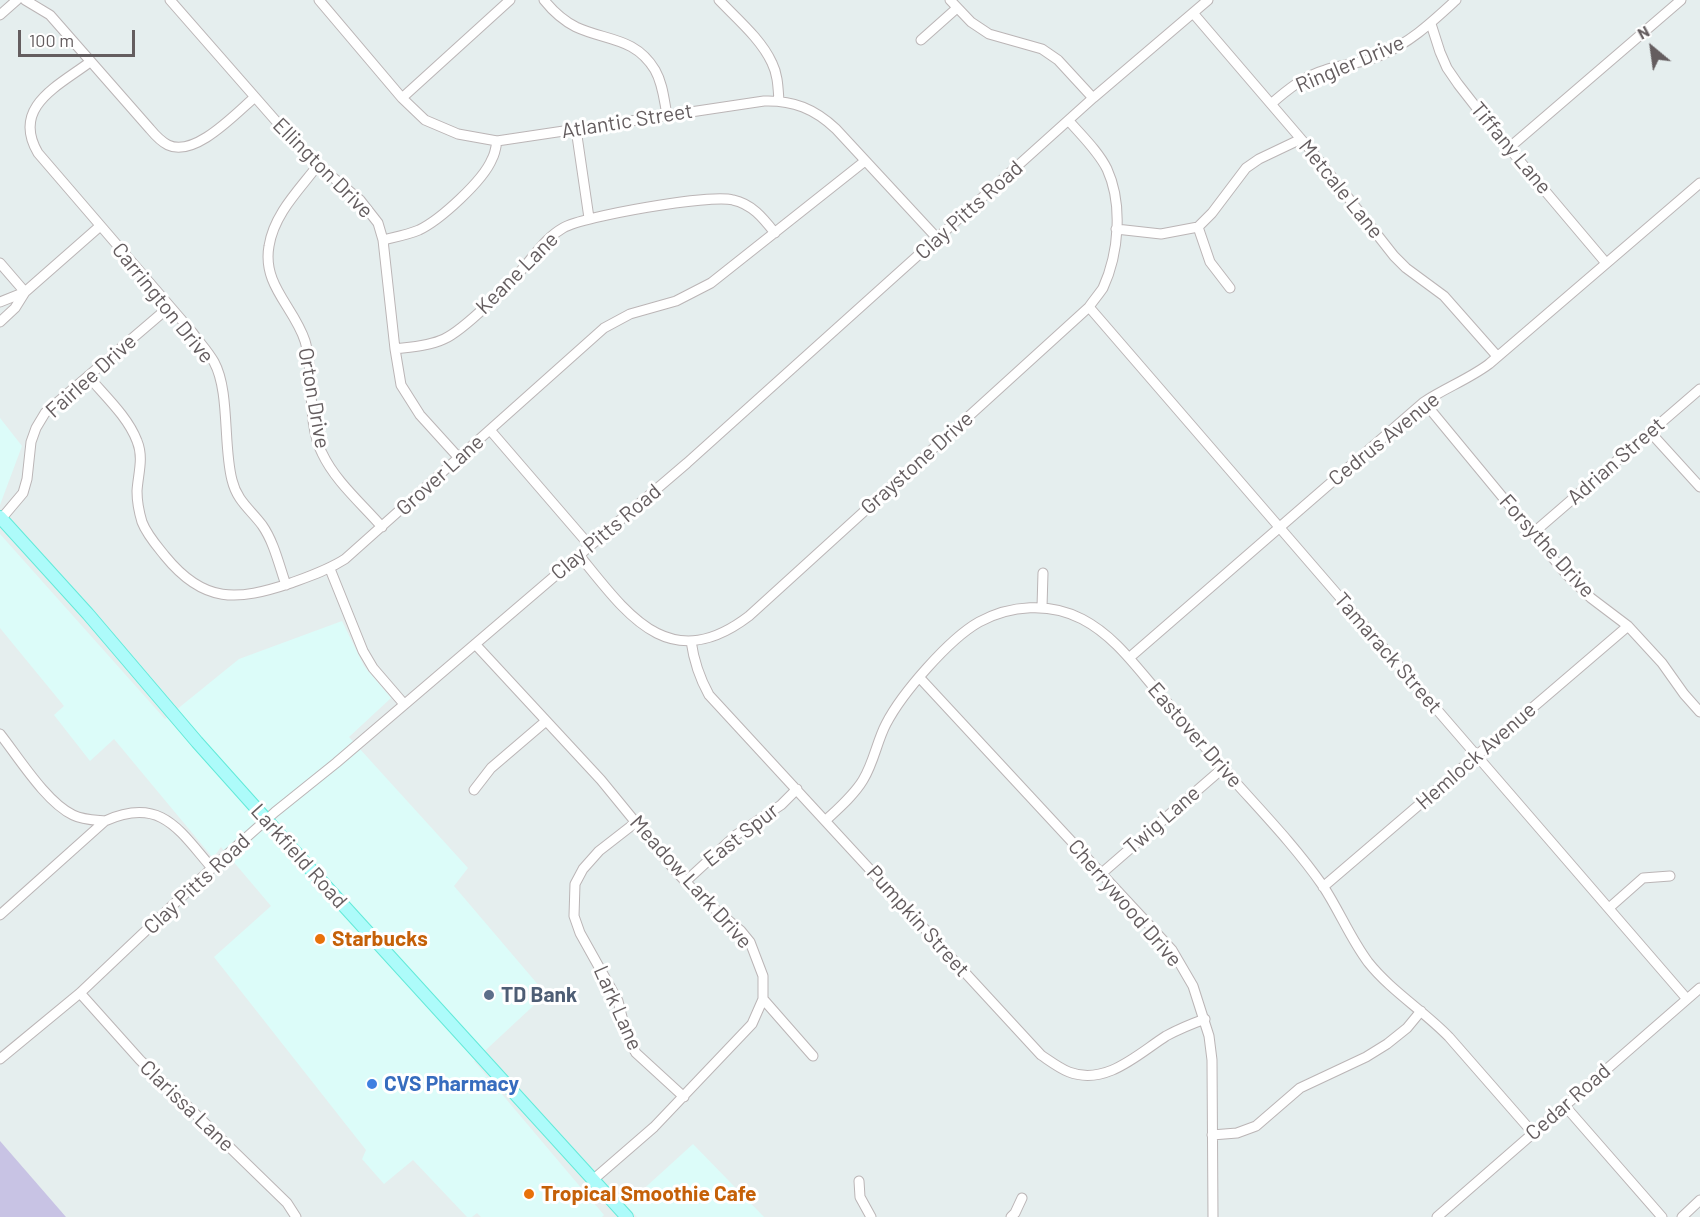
<!DOCTYPE html>
<html>
<head>
<meta charset="utf-8">
<style>
  body { margin:0 }
  #map { position:relative; width:1700px; height:1217px; overflow:hidden; background:#e5eeee; font-family:Barlow,sans-serif }
  canvas { display:block }
  .north { position:absolute; left:1622px; top:18px; width:60px; height:60px; -webkit-text-stroke:4px #fff; paint-order:stroke; rotate:331deg; font-size:16px; font-weight:700; line-height:24px; text-align:center; color:#645d5f }
  .north::after { content:''; display:block; margin:auto; width:21px; height:27px; background:#645d5f; clip-path:polygon(50% 0,100% 100%,50% 72%,0 100%) }
  .scale { position:absolute; left:18px; top:30px; width:117px; height:27px; box-sizing:border-box; border:3px solid #645d5f; border-top:0; padding-left:8px; font-size:18px; line-height:21px; white-space:nowrap; color:#645d5f; -webkit-text-stroke:4px #fff; paint-order:stroke }
</style>
</head>
<body>
<div id="map">
<canvas width="1700" height="1217"></canvas>
<div class="north">N</div>
<div class="scale">100 m</div>
</div>
<script>
const ctx = document.querySelector('canvas').getContext('2d');
ctx.lineJoin = 'round';
function fill(path, color) {
  ctx.fillStyle = color;
  ctx.fill(path, 'evenodd');
}
function strokePath(path, color, width, dash) {
  ctx.strokeStyle = color;
  ctx.lineWidth = width;
  ctx.lineCap = dash ? 'butt' : 'round';
  ctx.setLineDash(dash || []);
  ctx.stroke(path);
}
function write(font, color, halo, rows, align = 'center') {
  ctx.font = font + ' Barlow,sans-serif';
  ctx.lineWidth = 6;
  ctx.setLineDash([]);
  ctx.textBaseline = 'middle';
  ctx.strokeStyle = halo;
  ctx.fillStyle = color;
  for (const [text, x, y, turn = 0] of rows) {
    ctx.save();
    ctx.translate(x, y);
    ctx.rotate((+turn || 0) * Math.PI / 180);
    ctx.textAlign = isNaN(turn) ? turn : align;
    if (halo) ctx.strokeText(text, 0, 0);
    ctx.fillText(text, 0, 0);
    ctx.restore();
  }
}
const commercial = new Path2D(`
  M0 418 22 446 0 505Z
  M0 534 165 719 239 659 342 621 364 666 391 698 349 737 468 868 454 886 546 994 474 1061 604 1215 602 1217H481L477 1213 472 1217H467L413 1160 384 1184 362 1159 366 1150 214 957 271 906 221 847 213 858 114 739 90 761 54 715 64 706 0 628Z
  M693 1144 764 1217H637L626 1205Z`);
const green = new Path2D(`
  M0 1141 66 1217H0Z`);
const minor = new Path2D(`
  M25 0 50 15 150 129C155 135 160 141 168 145 195 158 236 113 255 97
  M170 0 290 137 318 165 360 200 378 223 383 240 395 349 401 385 420 415 459 458
  M319 0 402 98 425 120 458 134 497 141 764 101C793 100 815 109 836 129L937 238
  M544 0C552 10 564 21 576 27 606 41 635 37 655 70 663 84 664 100 667 115
  M719 0C737 19 761 39 772 63 778 75 778 88 779 101
  M950 0 971 22 989 34 1042 49 1058 60 1093 98
  M1193 13 1313 153 1394 256 1406 268 1444 296 1497 356
  M0 15 17 0
  M1431 24 1440 52 1447 68 1458 84 1497 134 1606 263
  M921 40 957 8
  M90 62C58 86 11 107 38 153L192 332C199 342 208 351 214 362 230 391 223 446 232 480 237 501 250 509 262 525 274 542 279 565 286 585
  M402 98 510 0
  M1271 104C1287 90 1304 76 1325 70 1343 64 1361 64 1379 56 1410 43 1432 22 1456 0
  M576 129 589 218
  M1510 147 1681 0
  M318 165C299 190 274 214 269 246 262 285 294 307 305 341 315 374 306 422 322 453 335 481 362 504 382 527
  M1198 227 1210 262 1230 288
  M1116 229 1161 234 1198 227 1212 213 1246 168 1259 159 1301 139
  M383 240C395 237 407 235 419 230 440 220 483 181 492 159 495 154 496 147 497 141
  M0 263 25 292
  M0 302 25 292
  M1089 307 1687 999
  M0 322 15 308 25 292 99 227
  M395 349C411 347 429 346 444 339 464 330 510 284 525 266 537 252 547 237 563 228 584 216 710 194 733 200 752 204 763 218 775 233
  M88 376C105 396 128 417 137 441 144 458 138 474 137 491 137 501 139 512 142 522 147 535 157 546 165 556 204 604 237 601 291 583 310 576 328 570 345 559L604 328 630 314 676 301 711 283 865 161
  M1424 402 1567 575 1591 598 1628 626 1662 663 1684 694 1700 712
  M490 430 590 546
  M1650 432 1700 487
  M1 519 23 493 27 479 31 442 36 428 45 413 169 307
  M1532 534 1700 389
  M579 555C627 614 669 677 749 616L1089 307C1093 301 1099 294 1103 288 1119 253 1123 204 1107 169 1098 151 1082 136 1069 121
  M330 569 363 651 373 668 404 704
  M1042 607 1043 573
  M691 641C694 662 699 677 709 695L1041 1055C1050 1061 1059 1068 1069 1072 1106 1086 1138 1054 1166 1036 1179 1029 1191 1024 1205 1019
  M475 644 601 780 673 868 697 894 741 931 750 942 763 976V999L752 1024 654 1127 594 1179
  M1129 658 1424 402C1445 388 1469 379 1489 364L1700 183
  M919 677 1151 927 1172 950 1193 986 1209 1036 1212 1060 1213 1217
  M0 734C19 758 46 802 73 815 83 820 94 820 105 821
  M474 790 491 768 546 721
  M826 820C839 808 854 795 863 780 874 762 877 741 886 724 902 693 949 639 979 622 1010 605 1050 602 1082 619 1111 634 1131 660 1152 685 1173 709 1194 734 1215 759 1251 801 1291 840 1323 886 1339 910 1350 938 1368 962 1391 991 1424 1011 1449 1037L1533 1133
  M635 823 599 851 583 869 575 884 574 916 580 933 618 1001 627 1037 636 1053 684 1097
  M1102 873 1223 768
  M685 882 736 835 781 805 797 789
  M1323 887 1628 626
  M1609 908 1643 878 1670 876
  M0 915 105 821C161 796 179 830 212 868
  M80 993 140 1060 287 1203 296 1217
  M763 999 813 1056
  M0 1059 80 993 212 868 275 812 336 763 687 463 1093 98 1208 0
  M1565 1106 1662 1217
  M1212 1135 1237 1133 1256 1126 1300 1088 1366 1057 1387 1044 1407 1028 1421 1011
  M859 1181 860 1197 871 1217
  M1011 1217 1015 1213 1022 1198
  M1437 1217 1700 988
  M1682 1217 1700 1200`);
const major = new Path2D(`
  M0 517 88 614 197 742 314 873 627 1217`);
const markers = [
  [320,939,6,"#e8710a"],
  [489,995,6,"#5c6f8a"],
  [372,1084,6,"#3f7fe0"],
  [529,1194,6,"#e8710a"]
];
const streetNames = [
  ["Ringler Drive",1350,64,-23],
  ["Atlantic Street",627,121,-9],
  ["Tiffany Lane",1511,148,50],
  ["Ellington Drive",323,168,45],
  ["Metcale Lane",1341,189,51],
  ["Clay Pitts Road",969,210,-42],
  ["Keane Lane",517,273,-45],
  ["Carrington Drive",163,303,51],
  ["Fairlee Drive",91,376,-42],
  ["Orton Drive",314,398,80],
  ["Cedrus Avenue",1384,439,-39],
  ["Adrian Street",1616,461,-41],
  ["Graystone Drive",917,463,-42],
  ["Grover Lane",440,475,-42],
  ["Clay Pitts Road",606,532,-40],
  ["Forsythe Drive",1547,546,48],
  ["Tamarack Street",1388,653,49],
  ["Eastover Drive",1195,735,49],
  ["Hemlock Avenue",1476,756,-41],
  ["Twig Lane",1162,820,-41],
  ["East Spur",741,835,-38],
  ["Larkfield Road",299,856,48],
  ["Meadow Lark Drive",691,882,48],
  ["Clay Pitts Road",197,884,-43],
  ["Cherrywood Drive",1125,903,49],
  ["Pumpkin Street",918,921,48],
  ["Lark Lane",618,1008,66],
  ["Cedar Road",1568,1102,-41],
  ["Clarissa Lane",187,1106,44]
];
const foodNames = [
  ["Starbucks",332,939],
  ["Tropical Smoothie Cafe",541,1194]
];
const serviceNames = [
  ["TD Bank",501,995]
];
const shopNames = [
  ["CVS Pharmacy",384,1084]
];
fill(commercial, '#dcfcf9');
fill(green, '#c8c3e4');
strokePath(minor, '#bbb5b6', 11);
strokePath(major, '#62ead9', 14);
strokePath(minor, '#fff', 9);
strokePath(major, '#adfbfa', 12);
for (const [x, y, r, color] of markers) {
  const dot = new Path2D();
  dot.arc(x, y, r, 0, 2 * Math.PI);
  ctx.fillStyle = color;
  ctx.fill(dot);
  strokePath(dot, '#fff', 2);
}
write('21px', '#645d5f', '#fff', streetNames);
write('bold 21px', '#c56008', '#fff', foodNames, 'left');
write('bold 21px', '#4e5e75', '#fff', serviceNames, 'left');
write('bold 21px', '#366cbe', '#fff', shopNames, 'left');
</script>
</body>
</html>
